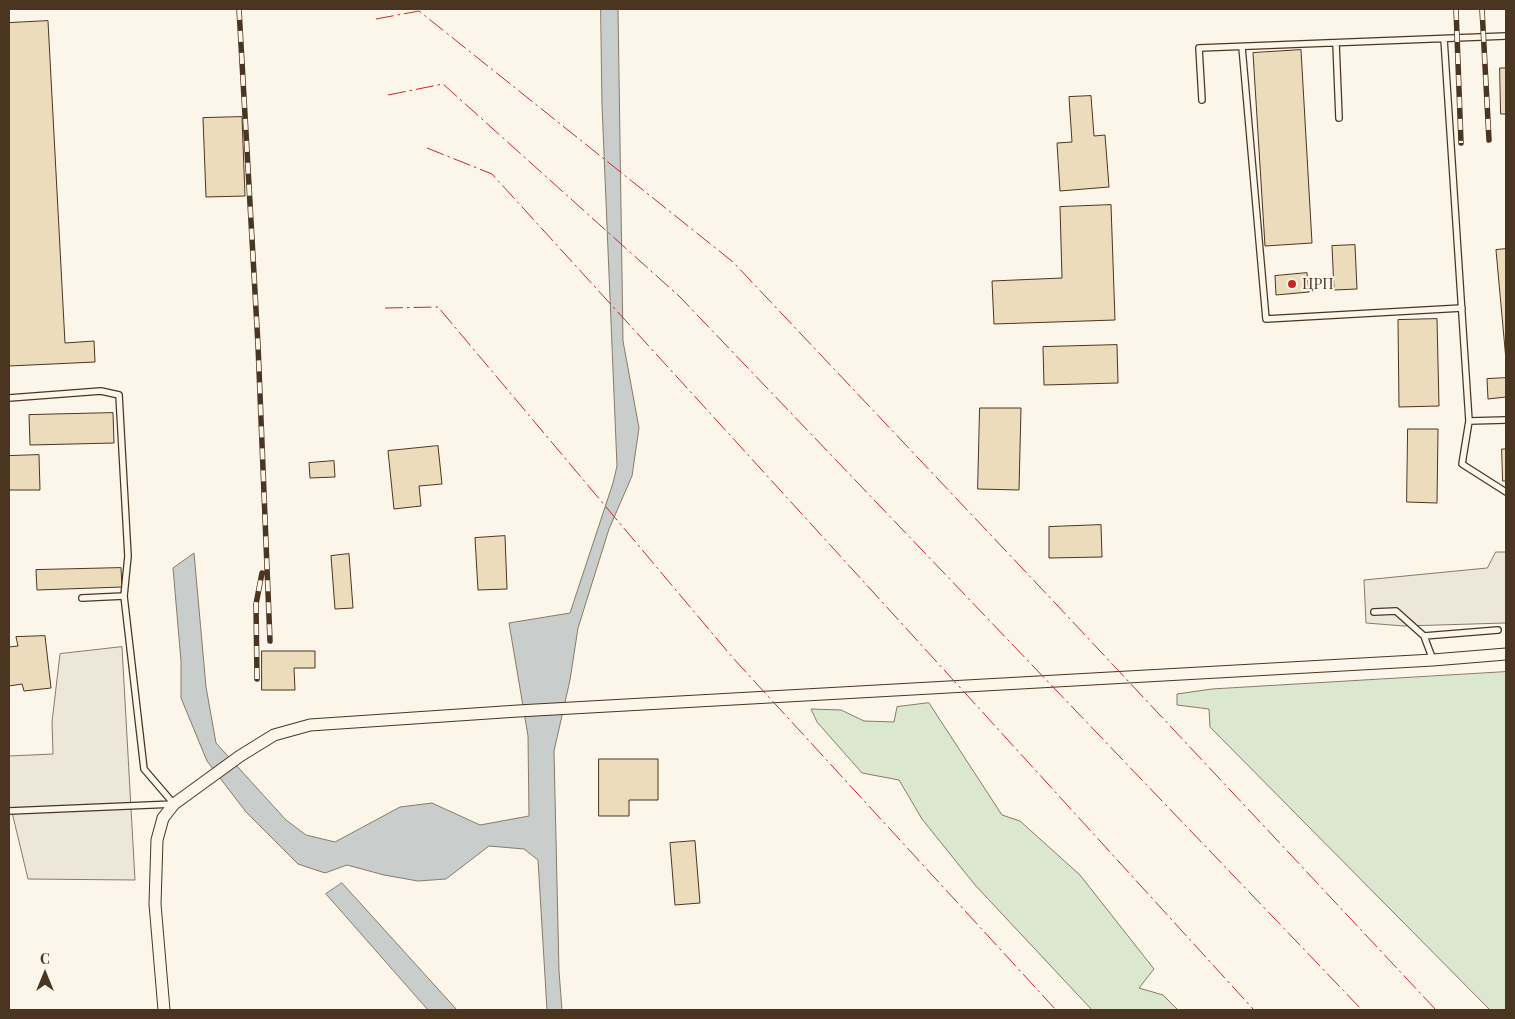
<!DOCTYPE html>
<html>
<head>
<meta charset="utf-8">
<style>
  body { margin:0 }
  #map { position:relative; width:1515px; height:1019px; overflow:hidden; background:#fbf6e9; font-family:"Playfair Display",serif }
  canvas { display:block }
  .frame { position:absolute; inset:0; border:10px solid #4a3520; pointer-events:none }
  .north { position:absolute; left:20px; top:949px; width:50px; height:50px; -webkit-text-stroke:4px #fbf6e9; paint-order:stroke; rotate:0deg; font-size:14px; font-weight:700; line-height:20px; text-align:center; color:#4a3520 }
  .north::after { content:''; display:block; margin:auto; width:18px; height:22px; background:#4a3520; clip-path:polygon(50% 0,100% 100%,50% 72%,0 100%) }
</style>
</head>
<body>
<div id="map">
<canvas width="1515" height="1019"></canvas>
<div class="frame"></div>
<div class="north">С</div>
</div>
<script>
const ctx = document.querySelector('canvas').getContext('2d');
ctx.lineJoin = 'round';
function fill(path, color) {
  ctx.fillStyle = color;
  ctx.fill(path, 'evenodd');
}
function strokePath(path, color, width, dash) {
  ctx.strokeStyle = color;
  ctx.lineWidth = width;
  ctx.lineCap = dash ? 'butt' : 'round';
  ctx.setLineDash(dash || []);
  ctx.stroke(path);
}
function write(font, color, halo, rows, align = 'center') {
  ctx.font = font + ' "Playfair Display",serif';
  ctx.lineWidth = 4;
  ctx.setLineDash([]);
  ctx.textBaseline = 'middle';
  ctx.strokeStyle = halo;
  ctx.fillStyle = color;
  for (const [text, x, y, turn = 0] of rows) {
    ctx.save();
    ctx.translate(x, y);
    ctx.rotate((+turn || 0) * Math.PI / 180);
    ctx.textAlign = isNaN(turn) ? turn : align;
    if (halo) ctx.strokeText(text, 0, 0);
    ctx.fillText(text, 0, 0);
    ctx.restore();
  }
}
const green = new Path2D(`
  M1506 672V1010H1490L1210 727 1209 709 1177 705V694L1212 689Z
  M929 703 1002 815 1020 821 1080 875 1154 969 1139 988 1163 995 1178 1010H1092L975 885 922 819 899 780 862 773 817 722 811 709 841 710 864 721 894 722 897 707Z`);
const parking = new Path2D(`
  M1496 552H1506V623L1404 626 1366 623 1364 580 1487 568Z
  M122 647 135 880 28 879 11 808 9 807V756L53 754 52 722 60 654Z`);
const water = new Path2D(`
  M601 9H618L623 341 639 428 632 476 609 529 578 628 570 680 554 751 559 971 562 1010H547L538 860 524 849 489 846 446 879 418 881 384 875 347 865 325 873 298 864 246 812 207 761 181 698V661L173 568 194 553 206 687 216 743 286 820 306 835 335 842 400 807 432 803 480 825 529 816 528 736 509 623 570 613 613 483 617 466 602 105Z
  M342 883 457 1010H428L326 894Z`);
const building = new Path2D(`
  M48 21 65 343 94 341 95 362 9 366V23Z
  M1301 50 1312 243 1265 246 1253 53Z
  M1500 68H1506V114H1501Z
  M1091 96 1094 136 1105 135 1109 187 1060 191 1057 143 1072 142 1069 97Z
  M242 117 245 196 206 197 203 118Z
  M1111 205 1115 320 994 324 992 281 1062 278 1060 207Z
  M1355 245 1357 289 1334 290 1332 246Z
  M1506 249V360L1496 250Z
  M1307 273 1309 292 1276 295 1275 276Z
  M1437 319 1439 406 1399 407 1398 320Z
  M1117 345 1118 383 1044 385 1043 347Z
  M1506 378V397L1488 399 1487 379Z
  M980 408H1021L1019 490 978 489Z
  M113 413 114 443 30 445 29 415Z
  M1408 429H1438L1437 503 1407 502Z
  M438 446 442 484 419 486 421 506 394 509 388 451Z
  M1502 449H1506V481H1503Z
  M39 455 40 490H9V456Z
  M334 461 335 477 310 478 309 463Z
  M1101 525 1102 557 1049 558V527Z
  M505 536 507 589 478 590 475 538Z
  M349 554 353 608 335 609 331 556Z
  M121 568 122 587 37 590 36 570Z
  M45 636 51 688 24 691 22 684 9 686V647L18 646 16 637Z
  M262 651H315V668H294L295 690H262Z
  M599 759H658V800H629V816H599Z
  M695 841 700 903 675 905 670 843Z`);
const service = new Path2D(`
  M1444 39 1469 421
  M1336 43 1339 118
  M1242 47 1266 319 1462 308
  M1202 100 1199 48 1506 36
  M9 398 101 391 119 395 128 556 124 596
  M1506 420 1469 421 1462 464 1506 492
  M82 598 124 596 144 769 174 804
  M1374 612 1396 611 1424 636
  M1433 660 1424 636 1498 630
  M9 811 174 804`);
const minor = new Path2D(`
  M164 1010 155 904 157 840 163 818 174 804 240 756 274 735 310 725 518 711 1433 660 1506 654`);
const rail = new Path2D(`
  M239 9 258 345 270 641
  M1456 9 1461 143
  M1482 9 1489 140
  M257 679 256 604 262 573`);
const power = new Path2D(`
  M376 19 419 11 733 262 1056 604 1436 1010
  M388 95 443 84 680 297 1362 1010
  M427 148 492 174 1254 1010
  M385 308 438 307 733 658 1056 1010`);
const markers = [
  [1292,284,5,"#c62828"]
];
const poiNames = [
  ["ЦРП",1302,284]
];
fill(green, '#dce7d0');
strokePath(green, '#887966', 1);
fill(parking, '#ede7d9');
strokePath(parking, '#887966', 1);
fill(water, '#c9cecd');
strokePath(water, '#887966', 1);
fill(building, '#ecdcbc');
strokePath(building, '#4a3520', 1);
strokePath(service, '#4a3520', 8);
strokePath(minor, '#4a3520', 13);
strokePath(service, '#fbf6e9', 5.5);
strokePath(minor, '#fbf6e9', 11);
strokePath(rail, '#4a3520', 5.5);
strokePath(rail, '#fbf6e9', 4, [11]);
strokePath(power, '#c62828', 1, [18, 4, 2.5, 4]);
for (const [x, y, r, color] of markers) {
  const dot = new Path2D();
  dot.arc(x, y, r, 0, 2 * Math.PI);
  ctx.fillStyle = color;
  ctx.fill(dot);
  strokePath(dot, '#fbf6e9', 2);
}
write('15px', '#4a3520', '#fbf6e9', poiNames, 'left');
</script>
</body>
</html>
